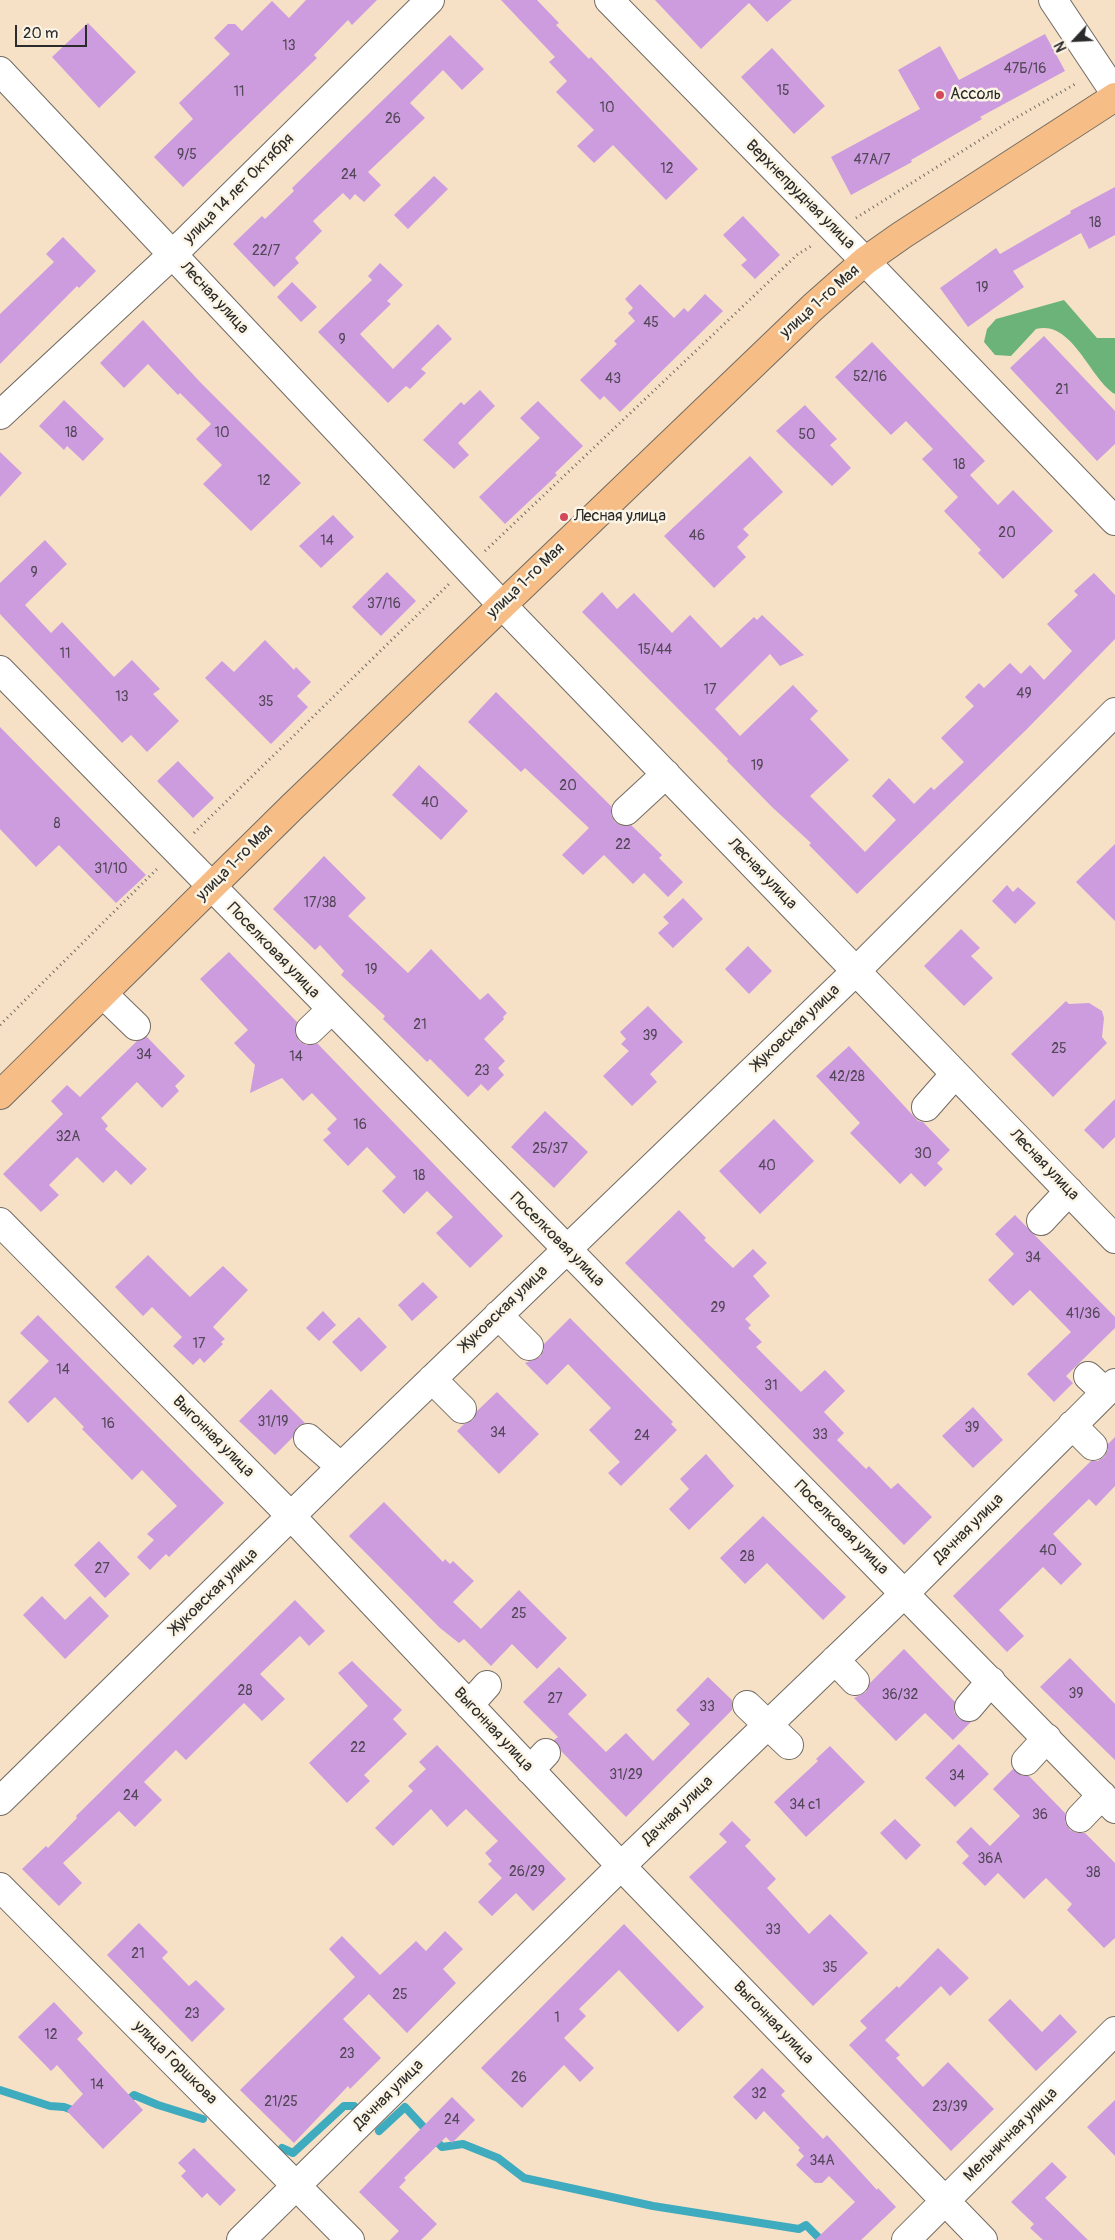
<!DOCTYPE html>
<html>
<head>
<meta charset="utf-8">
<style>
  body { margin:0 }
  #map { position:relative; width:1115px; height:2240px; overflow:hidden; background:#f6e1c7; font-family:Pangolin,sans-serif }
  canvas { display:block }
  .north { position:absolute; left:1050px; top:15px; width:50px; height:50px; -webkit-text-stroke:4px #fcf5e5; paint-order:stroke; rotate:245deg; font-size:14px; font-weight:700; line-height:20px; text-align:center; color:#2b2b2b }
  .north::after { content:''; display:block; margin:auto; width:18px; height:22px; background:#2b2b2b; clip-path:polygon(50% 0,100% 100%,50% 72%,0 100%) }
  .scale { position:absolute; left:15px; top:25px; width:72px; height:22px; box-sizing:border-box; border:2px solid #2b2b2b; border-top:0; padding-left:6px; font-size:15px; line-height:18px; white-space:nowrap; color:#2b2b2b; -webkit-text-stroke:4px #fcf5e5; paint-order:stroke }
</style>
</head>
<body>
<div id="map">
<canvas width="1115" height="2240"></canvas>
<div class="north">N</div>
<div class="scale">20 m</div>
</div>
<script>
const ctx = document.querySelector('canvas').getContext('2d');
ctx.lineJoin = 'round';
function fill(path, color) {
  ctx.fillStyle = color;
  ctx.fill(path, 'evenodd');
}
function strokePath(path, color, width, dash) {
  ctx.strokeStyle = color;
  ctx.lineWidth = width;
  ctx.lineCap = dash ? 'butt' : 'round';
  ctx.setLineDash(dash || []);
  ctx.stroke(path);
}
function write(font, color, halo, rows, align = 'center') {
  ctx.font = font + ' Pangolin,sans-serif';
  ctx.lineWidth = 5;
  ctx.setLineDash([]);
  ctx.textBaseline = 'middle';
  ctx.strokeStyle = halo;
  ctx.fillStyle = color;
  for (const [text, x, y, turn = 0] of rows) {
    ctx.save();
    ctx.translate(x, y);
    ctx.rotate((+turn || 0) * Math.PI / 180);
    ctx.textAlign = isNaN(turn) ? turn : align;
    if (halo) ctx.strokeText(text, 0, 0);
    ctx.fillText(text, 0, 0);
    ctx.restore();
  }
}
const forest = new Path2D(`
  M1064 300 1097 338H1115V394C1090 379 1072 319 1036 329L1011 356 995 355 984 342 987 329 996 319Z`);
const stream = new Path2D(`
  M0 2090 50 2106 64 2107 78 2112
  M125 2103 134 2095 158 2105 203 2119
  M379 2131 405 2107 442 2147 463 2144 498 2158 524 2178 653 2206 799 2229 806 2225 821 2240
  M282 2148 293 2153 344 2106H354`);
const building = new Path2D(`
  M306 0H377L352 25 348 20 314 55 317 58 183 187 154 157 193 119 179 103 230 54 214 38 228 24H235L242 31 272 1 289 18Z
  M501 0H537L559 23 556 25 589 59 591 57 698 169 666 200 613 145 594 163 577 146 594 130 556 92 567 81 549 62 555 57Z
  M655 0H792L767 22 749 3 701 49Z
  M88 23 136 72 99 108 52 57Z
  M1045 34 1065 71 980 117 982 119 911 160 912 162 851 195 831 157 920 109 898 70 940 46 959 80Z
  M450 35 484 69 462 90 443 70 410 103 425 118 368 172 381 185 364 202 355 194 350 200 343 193 313 221 322 231 295 258 299 263 274 287 233 244 262 216 265 219 294 191 292 188Z
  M772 48 825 106 794 134 741 77Z
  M434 176 448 189 408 229 394 215Z
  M1115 187V235L1089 249 1081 233 1013 271 1024 287 968 327 940 288 996 248 1000 254 1071 213 1070 211Z
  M743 216 780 255 755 279 741 265 747 260 723 235Z
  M63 237 96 271 79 288 77 286 0 364V314L54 262 46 254Z
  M380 263 403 285 387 301 391 304 360 334 393 369 438 324 452 339 421 369 426 373 410 389 406 386 388 403 318 332 372 280 368 276Z
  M292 282 317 307 301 322 277 297Z
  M640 284 674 318 684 308 688 312 705 294 723 311 620 412 604 396 600 400 580 380 617 344 614 341 635 321 628 313 633 308 625 299Z
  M143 320 200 382 301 483 251 531 203 484 222 465 196 439 211 424 180 393 178 395 148 364 124 388 100 363Z
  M1044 336 1115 411V444L1097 461 1010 368Z
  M872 342 985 461 970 475 998 505 1013 490 1053 531 1003 579 978 553 981 550 944 511 958 497 922 459 933 449 906 421 891 435 835 377Z
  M480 390 495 406 458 443 469 455 454 469 423 440 461 402 464 405Z
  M64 400 104 439 83 461 67 446 64 450 39 426Z
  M538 401 583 446 555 473 557 475 505 524 479 497 540 438 520 418Z
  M805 405 837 439 830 445 851 468 832 486 776 431Z
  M0 452 22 473 0 497Z
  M750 456 783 492 743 529 749 535 737 547 746 557 714 588 664 536Z
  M333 515 354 537 321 568 299 546Z
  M45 540 67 564 25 605 51 633 62 622 114 677 132 660 160 689 153 694 179 721 147 752 131 735 122 743 0 614V583Z
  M387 572 416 601 381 636 352 607Z
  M1094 573 1115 595V639L1027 729 857 894 809 845 811 843 772 807 727 761 728 759 582 612 602 592 617 609 634 593 672 633 690 615 721 648 754 617 757 620 762 615 804 655 780 666 770 654 715 709 740 736 793 685 818 711 810 719 849 760 810 796 865 852 896 820 872 796 889 778 914 804 931 787 934 790 964 762 941 738 974 706 965 697 979 683 984 688 1010 663 1021 674 1030 665 1044 680 1072 651 1047 624 1078 595 1074 591Z
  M265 640 294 670 296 667 311 682 297 696 308 707 271 744 205 678 222 661 234 672Z
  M496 692 611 806V815L615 822 622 826 631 825 662 855 659 858 683 882 668 897 644 873 633 884 604 855 583 875 562 855 589 828 525 768 521 772 468 722Z
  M0 727 146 875 116 903 59 845 36 867 0 829Z
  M178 761 214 798 193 818 157 781Z
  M419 765 468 811 441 840 392 795Z
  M1115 844V921L1076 882Z
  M324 856 366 898 348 916 408 973 431 949 480 1000 488 993 507 1013 503 1017 504 1019 484 1039 505 1061 498 1068 504 1075 488 1091 481 1084 468 1097 430 1059 427 1062 383 1019 385 1016 341 975 344 971 320 945 315 950 273 909Z
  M1007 885 1013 892 1018 887 1036 903 1015 924 992 901Z
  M683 898 703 919 673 948 658 933 669 923 663 917Z
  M961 929 980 948 971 956 993 978 964 1006 924 966Z
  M748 946 772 971 749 994 725 969Z
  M229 952 297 1022 295 1033 299 1041 306 1045 317 1043 503 1236 470 1268 436 1233 453 1217 427 1191 404 1214 382 1191 396 1177 367 1147 348 1166 323 1140 331 1133 327 1129 337 1119 312 1093 303 1101 282 1078 250 1093 255 1065 234 1043 248 1030 200 979Z
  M1066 1001 1069 1004 1089 1003 1102 1011 1104 1018 1102 1037 1107 1043 1053 1097 1011 1054Z
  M648 1006 683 1042 650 1074 657 1082 632 1106 603 1076 629 1051 621 1044 626 1039 620 1032Z
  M147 1037 185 1076 175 1086 179 1091 162 1108 137 1082 101 1118 108 1126 105 1129 147 1169 131 1185 116 1170 103 1183 77 1157 49 1185 59 1195 41 1212 3 1174 63 1114 51 1101 67 1085 80 1097 137 1041Z
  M849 1046 918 1121 923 1122 950 1150 937 1163 943 1169 925 1187 911 1173 900 1184 850 1133 860 1123 816 1076Z
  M1115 1099V1137L1103 1149 1084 1130Z
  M545 1111 588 1152 554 1188 511 1147Z
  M774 1119 814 1161 760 1214 719 1171Z
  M679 1210 706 1238 704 1240 733 1268 753 1249 767 1263 753 1276 770 1296 745 1319 751 1325 748 1328 762 1342 756 1347 801 1392 825 1370 845 1391 824 1412 844 1433 837 1440 866 1469 869 1466 891 1489 898 1483 932 1517 904 1545 625 1263Z
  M1015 1215 1115 1317V1328L1066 1376 1073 1383 1054 1402 1027 1374 1071 1332 1030 1290 1013 1306 988 1280 1014 1254 995 1234Z
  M148 1255 190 1297 223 1266 248 1290 213 1327 225 1339 221 1342 223 1344 204 1363 200 1358 193 1365 173 1346 182 1337 152 1307 143 1316 115 1287Z
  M423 1282 438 1297 412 1321 398 1305Z
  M323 1311 336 1325 319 1341 306 1328Z
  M38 1315 224 1503 169 1557 166 1554 150 1570 137 1557 154 1540 147 1534 177 1506 142 1470 132 1480 82 1429 84 1427 55 1397 28 1423 8 1402 49 1361 20 1333Z
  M359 1317 387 1347 361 1372 332 1342Z
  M570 1318 673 1422 671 1424 677 1430 621 1486 608 1473 620 1462 589 1430 611 1408 568 1364 547 1385 525 1363 540 1357 544 1350V1344Z
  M271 1389 305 1423 297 1427 293 1437 275 1455 239 1421Z
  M497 1392 539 1434 499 1474 457 1431 464 1424 473 1420 477 1411Z
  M973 1407 1003 1440 973 1468 942 1436Z
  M1115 1437V1486L1096 1506 1089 1499 1053 1534 1082 1564 1061 1585 1043 1567 999 1610 1024 1636 1007 1652 953 1596 1091 1461H1098L1104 1457 1108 1450V1444Z
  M706 1454 734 1486 689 1530 669 1509 689 1489 680 1479Z
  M384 1502 443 1562 445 1559 450 1564 453 1561 474 1581 453 1602 481 1629 519 1590 567 1638 537 1669 512 1644 491 1666 464 1639 459 1643 440 1628 349 1536Z
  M763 1516 846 1597 823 1620 767 1563 745 1584 720 1558Z
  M99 1541 130 1574 105 1598 74 1565Z
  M42 1596 65 1620 90 1596 109 1616 65 1659 23 1615Z
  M295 1600 325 1631 309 1646 300 1636 260 1674 285 1699 262 1721 244 1703 186 1760 176 1750 144 1782 162 1800 135 1827 119 1811 63 1863 82 1883 59 1906 22 1869 46 1846 48 1848 77 1818 76 1816Z
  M904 1649 955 1702 954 1712 959 1719 971 1722 953 1740 925 1713 896 1741 854 1698 866 1692 870 1683Z
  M1070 1658 1115 1704V1760L1040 1687Z
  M352 1661 402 1710 393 1719 407 1734 364 1775 370 1781 347 1803 309 1763 368 1706 338 1673Z
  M559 1667 587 1695 568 1714 606 1752 626 1733 653 1761 690 1724 676 1710 708 1677 732 1700V1710L626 1817 561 1751 554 1740 558 1737 523 1702Z
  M959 1744 989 1774 955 1807 925 1778Z
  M437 1745 566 1879 533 1911 516 1893 492 1916 478 1902 502 1878 488 1864 492 1861 485 1853 498 1841 466 1809 447 1827 431 1809 393 1846 375 1828 413 1791 408 1786 426 1769 419 1762Z
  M830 1746 865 1782 806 1837 774 1802 818 1761 816 1759Z
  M1013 1769 1022 1776H1029L1065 1813V1822L1070 1830 1077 1833H1085L1115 1863V1938L1104 1948 1067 1910 1072 1904 1046 1878 1024 1899 998 1873 985 1886 962 1863 969 1856 956 1842 971 1827 990 1846 1020 1816 993 1789Z
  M895 1819 921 1845 906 1860 880 1833Z
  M732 1821 751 1840 745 1846 776 1879 767 1888 809 1934 830 1914 868 1953 813 2006 689 1877 727 1842 719 1834Z
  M139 1923 168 1952 162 1958 189 1986 196 1980 225 2009 192 2042 107 1955Z
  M624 1924 704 2007 678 2032 619 1970 579 2009 586 2016 564 2038 594 2068 580 2082 564 2065 522 2108 481 2068Z
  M445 1931 463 1949 443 1969 456 1983 407 2033 369 1994 343 2019 381 2058 350 2089 348 2086 294 2143 240 2090 355 1977 329 1949 342 1936 380 1975 416 1941 426 1951Z
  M938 1948 969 1978 950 1996 941 1986 885 2040 900 2055 896 2058 923 2087 948 2062 994 2109 951 2151 849 2045 867 2028 860 2021 897 1986 899 1988Z
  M1010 1999 1042 2032 1060 2014 1077 2032 1036 2071 988 2020Z
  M54 2002 83 2033 77 2039 143 2110 103 2149 67 2111 83 2094 57 2065 51 2071 18 2037Z
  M762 2068 785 2091 781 2095 823 2139 827 2135 877 2190 878 2188 896 2207 861 2240H815L855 2202 829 2176 822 2183H815L796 2165 804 2156 798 2150 800 2148 764 2111 756 2120 733 2097Z
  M452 2097 475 2120 452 2143 446 2137 404 2178 406 2180 399 2187 437 2224 421 2240H390L399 2231 359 2192Z
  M1115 2100V2156L1087 2127Z
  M194 2148 236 2190 220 2206 207 2193 202 2198 181 2176 186 2171 178 2163Z
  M1052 2162 1067 2177 1045 2198 1088 2240H1043L1030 2228 1034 2224 1011 2202Z`);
const path = new Path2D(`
  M856 218 1007 123 1077 83
  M485 551 798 254 813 245
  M194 833 449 584
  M0 1025 159 867`);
const minor = new Path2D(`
  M609 0 865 261 1115 521
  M1053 0 1115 93
  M0 71 502 605 1115 1239
  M0 415 173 254 430 0
  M0 670 1115 1809
  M626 811 666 774
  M103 994 136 1026
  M310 1030 331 1010
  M926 1107 955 1074
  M1041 1221 1069 1191
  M0 1222 291 1516 621 1866 983 2240
  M498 1315 529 1346
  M1088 1376 1105 1392
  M432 1379 462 1409
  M1072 1425 1093 1446
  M308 1438 341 1467
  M835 1660 855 1681
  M469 1705 487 1685
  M747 1705 789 1745
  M969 1707 991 1681
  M1026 1761 1047 1738
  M530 1770 546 1753
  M0 1801 341 1467 856 971 1115 712
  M1080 1818 1102 1795
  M0 1887 350 2240
  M241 2240 621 1866 905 1593 1115 1383
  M906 2240 1115 2031`);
const major = new Path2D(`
  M0 1095 292 807 813 307 865 261 902 235 1115 97`);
const markers = [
  [940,95,5,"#d1495b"],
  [564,517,5,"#d1495b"]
];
const numberNames = [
  ["13",289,46],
  ["47Б/16",1025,69],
  ["15",783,91],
  ["11",239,92],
  ["10",607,108],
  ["26",393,119],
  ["9/5",187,155],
  ["47А/7",872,160],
  ["12",667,169],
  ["24",349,175],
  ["18",1095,223],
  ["22/7",266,251],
  ["19",982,288],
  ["45",651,323],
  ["9",342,340],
  ["52/16",870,377],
  ["43",613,379],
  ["21",1062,390],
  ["18",71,433],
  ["10",222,433],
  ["50",807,435],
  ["18",959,465],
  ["12",264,481],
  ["20",1007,533],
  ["46",697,536],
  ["14",327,541],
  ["9",34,573],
  ["37/16",384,604],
  ["15/44",655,650],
  ["11",65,654],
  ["17",710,690],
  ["49",1024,694],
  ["13",122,697],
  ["35",266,702],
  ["19",757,766],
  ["20",568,786],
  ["40",430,803],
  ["8",57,824],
  ["22",623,845],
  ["31/10",111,869],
  ["17/38",320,903],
  ["19",371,970],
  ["21",420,1025],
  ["39",650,1036],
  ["25",1059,1049],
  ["34",144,1055],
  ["14",296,1057],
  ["23",482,1071],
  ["42/28",847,1077],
  ["16",360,1125],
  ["32А",68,1137],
  ["25/37",550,1149],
  ["30",923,1154],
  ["40",767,1166],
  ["18",419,1176],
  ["34",1033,1258],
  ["29",718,1308],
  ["41/36",1083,1314],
  ["17",199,1344],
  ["14",63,1370],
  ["31",771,1386],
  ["31/19",273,1422],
  ["16",108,1424],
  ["39",972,1428],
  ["34",498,1433],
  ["33",820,1435],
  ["24",642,1436],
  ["40",1048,1551],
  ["28",747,1557],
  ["27",102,1569],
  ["25",519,1614],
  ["28",245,1691],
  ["39",1076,1694],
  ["36/32",900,1695],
  ["27",555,1699],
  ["33",707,1707],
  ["22",358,1748],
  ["31/29",626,1775],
  ["34",957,1776],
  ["24",131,1796],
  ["34 с1",805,1805],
  ["36",1040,1815],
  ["36А",990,1859],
  ["26/29",527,1872],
  ["38",1093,1873],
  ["33",773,1930],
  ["21",138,1954],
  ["35",830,1968],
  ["25",400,1995],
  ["23",192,2014],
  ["1",557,2018],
  ["12",51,2035],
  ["23",347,2054],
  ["26",519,2078],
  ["14",97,2085],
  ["32",759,2094],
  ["21/25",281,2102],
  ["23/39",950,2107],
  ["24",452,2120],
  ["34А",822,2161]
];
const poiNames = [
  ["Ассоль",950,95],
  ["Лесная улица",574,517]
];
const streetNames = [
  ["улица 14 лет Октября",239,189,-45],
  ["Верхнепрудная улица",800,195,45],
  ["Лесная улица",214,298,47],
  ["улица 1-го Мая",820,302,-42],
  ["улица 1-го Мая",526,581,-44],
  ["улица 1-го Мая",235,863,-45],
  ["Лесная улица",762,874,46],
  ["Поселковая улица",273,951,46],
  ["Жуковская улица",796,1028,-44],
  ["Лесная улица",1044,1165,46],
  ["Поселковая улица",557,1240,45],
  ["Жуковская улица",504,1309,-44],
  ["Выгонная улица",213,1437,45],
  ["Поселковая улица",841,1528,45],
  ["Дачная улица",969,1529,-45],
  ["Жуковская улица",214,1592,-44],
  ["Выгонная улица",493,1730,47],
  ["Дачная улица",678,1811,-44],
  ["Выгонная улица",773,2023,46],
  ["улица Горшкова",175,2063,45],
  ["Дачная улица",389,2095,-45],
  ["Мельничная улица",1011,2135,-45]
];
fill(forest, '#6cb379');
strokePath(stream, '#3fabbf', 8);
fill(building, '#cc9cdf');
strokePath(minor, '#726b62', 30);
strokePath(major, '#726b62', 30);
strokePath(path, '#726b62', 3, [1, 4]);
strokePath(minor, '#fff', 28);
strokePath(major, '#f6be86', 28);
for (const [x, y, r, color] of markers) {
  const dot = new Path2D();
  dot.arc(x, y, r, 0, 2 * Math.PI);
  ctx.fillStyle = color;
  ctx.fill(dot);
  strokePath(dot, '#fcf5e5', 2);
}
write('14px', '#534758', null, numberNames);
write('16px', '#2b2b2b', '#fcf5e5', poiNames, 'left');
write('16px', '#2b2b2b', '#fcf5e5', streetNames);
</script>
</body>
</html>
